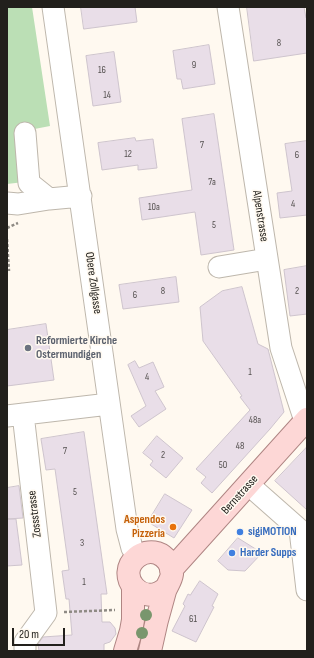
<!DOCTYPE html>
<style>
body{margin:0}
#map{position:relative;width:314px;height:658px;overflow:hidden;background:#fff9f0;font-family:"Sofia Sans Condensed",sans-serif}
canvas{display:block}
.frame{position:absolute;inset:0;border:8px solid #22201c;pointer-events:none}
.scale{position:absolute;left:12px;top:628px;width:53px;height:18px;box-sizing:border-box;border:2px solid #22201c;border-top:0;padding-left:5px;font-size:12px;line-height:14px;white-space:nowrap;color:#22201c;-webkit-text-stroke:3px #fff9f0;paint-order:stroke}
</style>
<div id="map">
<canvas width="314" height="658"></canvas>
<div class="frame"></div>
<div class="scale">20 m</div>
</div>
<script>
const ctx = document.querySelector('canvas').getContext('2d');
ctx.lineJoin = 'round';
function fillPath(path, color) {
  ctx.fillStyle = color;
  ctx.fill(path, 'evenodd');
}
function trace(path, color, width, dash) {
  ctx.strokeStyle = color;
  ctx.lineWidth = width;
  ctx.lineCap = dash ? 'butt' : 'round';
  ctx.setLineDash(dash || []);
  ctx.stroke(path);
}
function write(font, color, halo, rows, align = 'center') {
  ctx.font = font + ' "Sofia Sans Condensed",sans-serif';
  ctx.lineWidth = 3;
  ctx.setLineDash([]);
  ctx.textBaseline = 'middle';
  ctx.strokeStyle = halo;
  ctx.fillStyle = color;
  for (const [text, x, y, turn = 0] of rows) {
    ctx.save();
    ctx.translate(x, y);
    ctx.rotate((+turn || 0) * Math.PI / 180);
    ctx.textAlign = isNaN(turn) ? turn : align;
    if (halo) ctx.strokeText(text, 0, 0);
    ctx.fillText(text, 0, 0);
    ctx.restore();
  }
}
const green = new Path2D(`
 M 7,7 L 32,7 L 50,126 L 19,132 L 24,182 L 7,184 Z`);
const building = new Path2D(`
 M 81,7 L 135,7 L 137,22 L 84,29 Z
 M 247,7 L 304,7 L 306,18 L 307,18 L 307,53 L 254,61 Z
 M 209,45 L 215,84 L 183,89 L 181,79 L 177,79 L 173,51 Z
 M 114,52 L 121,102 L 93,106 L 86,56 Z
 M 214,114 L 234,250 L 201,255 L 195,212 L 142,220 L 139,198 L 192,190 L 182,119 Z
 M 135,138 L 136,141 L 153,139 L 157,168 L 138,170 L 138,165 L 102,170 L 98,143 Z
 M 307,141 L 307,215 L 280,218 L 277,193 L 292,191 L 285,144 Z
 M 307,266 L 307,314 L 290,316 L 284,270 Z
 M 176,277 L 179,302 L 123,309 L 119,285 Z
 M 242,287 L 258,344 L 268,349 L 284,412 L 270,429 L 212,493 L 201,483 L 206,477 L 196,469 L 250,410 L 240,397 L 242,396 L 203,341 L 200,307 L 222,291 Z
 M 46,324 L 54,380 L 7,386 L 7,330 Z
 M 135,361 L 139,368 L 153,362 L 164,387 L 155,391 L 166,409 L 139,427 L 131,416 L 146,406 L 128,365 Z
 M 84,432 L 107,594 L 101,594 L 102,622 L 110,622 L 115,628 L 116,634 L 110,642 L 104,644 L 104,651 L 39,651 L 38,644 L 43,637 L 72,635 L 69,599 L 66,599 L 62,571 L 69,570 L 55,469 L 46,470 L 41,439 Z
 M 157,436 L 183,458 L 166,478 L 150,465 L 153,461 L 143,453 Z
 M 307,447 L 307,510 L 275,481 Z
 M 19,486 L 23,518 L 7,519 L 7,488 Z
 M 165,494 L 192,510 L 174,538 L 148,522 Z
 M 7,519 L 16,519 L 22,565 L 7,566 Z
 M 238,538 L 262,553 L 245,571 L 228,570 L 218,561 Z
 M 200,581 L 218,594 L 212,606 L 214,607 L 196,642 L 172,631 L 185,606 L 183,604 L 188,594 L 190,595 Z`);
const path = new Path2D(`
 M 7,228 L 18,223
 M 7,239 L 9,271
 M 64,612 L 115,610`);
const minor = new Path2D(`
 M 53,7 L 127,529 L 132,548 L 137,557
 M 228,7 L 281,348 L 305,421
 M 25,133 L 29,183 L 49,199 L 81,196
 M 7,203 L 18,204 L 49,199
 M 219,267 L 267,259
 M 23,414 L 46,613 L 25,642 L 25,649
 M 7,416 L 109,404
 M 249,485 L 300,530 L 307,590`);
const major = new Path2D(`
 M 171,570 L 307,419
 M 125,651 L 131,631 L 133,620 L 133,586
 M 150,651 C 154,631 159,611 165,591 C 167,585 171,581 172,574 C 172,565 166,556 157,553 C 150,551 142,553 137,557 C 114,575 142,609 166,588`);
const trees = [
 [146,615],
 [142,633]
];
const markers = [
 [28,348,4,"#6b7280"],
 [173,527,4,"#e8710a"],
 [240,532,4,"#3f7fe0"],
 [232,553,4,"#3f7fe0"]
];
const numberNames = [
 ["8",279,43],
 ["9",194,65],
 ["16",102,70],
 ["14",107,95],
 ["7",202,145],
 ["12",128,154],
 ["6",297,155],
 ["7a",212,182],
 ["4",293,204],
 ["10a",154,207],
 ["5",214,225],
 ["8",163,291],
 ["2",297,291],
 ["6",135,295],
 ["1",250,372],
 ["4",147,377],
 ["48a",255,420],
 ["48",240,446],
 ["7",65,451],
 ["2",163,455],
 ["50",223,465],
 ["5",75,492],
 ["3",82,543],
 ["1",84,582],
 ["61",193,619]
];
const streetNames = [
 ["Alpenstrasse",260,216,81],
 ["Obere Zollgasse",93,283,82],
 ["Bernstrasse",240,495,-48],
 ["Zossstrasse",35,514,-97]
];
const worshipNames = [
 ["Reformierte Kirche",36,341],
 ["Ostermundigen",36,355]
];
const foodNames = [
 ["Aspendos",165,520],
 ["Pizzeria",165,534]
];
const shopNames = [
 ["sigiMOTION",248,532],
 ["Harder Supps",240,553]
];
fillPath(green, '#bbdfb5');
fillPath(building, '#e9dee8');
trace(building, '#cec4cd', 1);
trace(minor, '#beb7ac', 23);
trace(major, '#af8583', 24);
trace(path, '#8e8a84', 2.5, [3, 2]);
trace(minor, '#fff', 21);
trace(major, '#fdd7d6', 22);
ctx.fillStyle = '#79966d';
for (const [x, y] of trees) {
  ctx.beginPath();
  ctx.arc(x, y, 6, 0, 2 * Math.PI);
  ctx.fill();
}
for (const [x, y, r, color] of markers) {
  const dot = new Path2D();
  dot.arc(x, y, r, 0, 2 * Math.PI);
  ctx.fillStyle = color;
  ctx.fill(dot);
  trace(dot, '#fff9f0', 1.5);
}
write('10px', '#54504f', null, numberNames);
write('12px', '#22201c', '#fff9f0', streetNames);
write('bold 12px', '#5b616d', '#fff9f0', worshipNames, 'left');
write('bold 12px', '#c56008', '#fff9f0', foodNames, 'right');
write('bold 12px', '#366cbe', '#fff9f0', shopNames, 'left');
</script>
